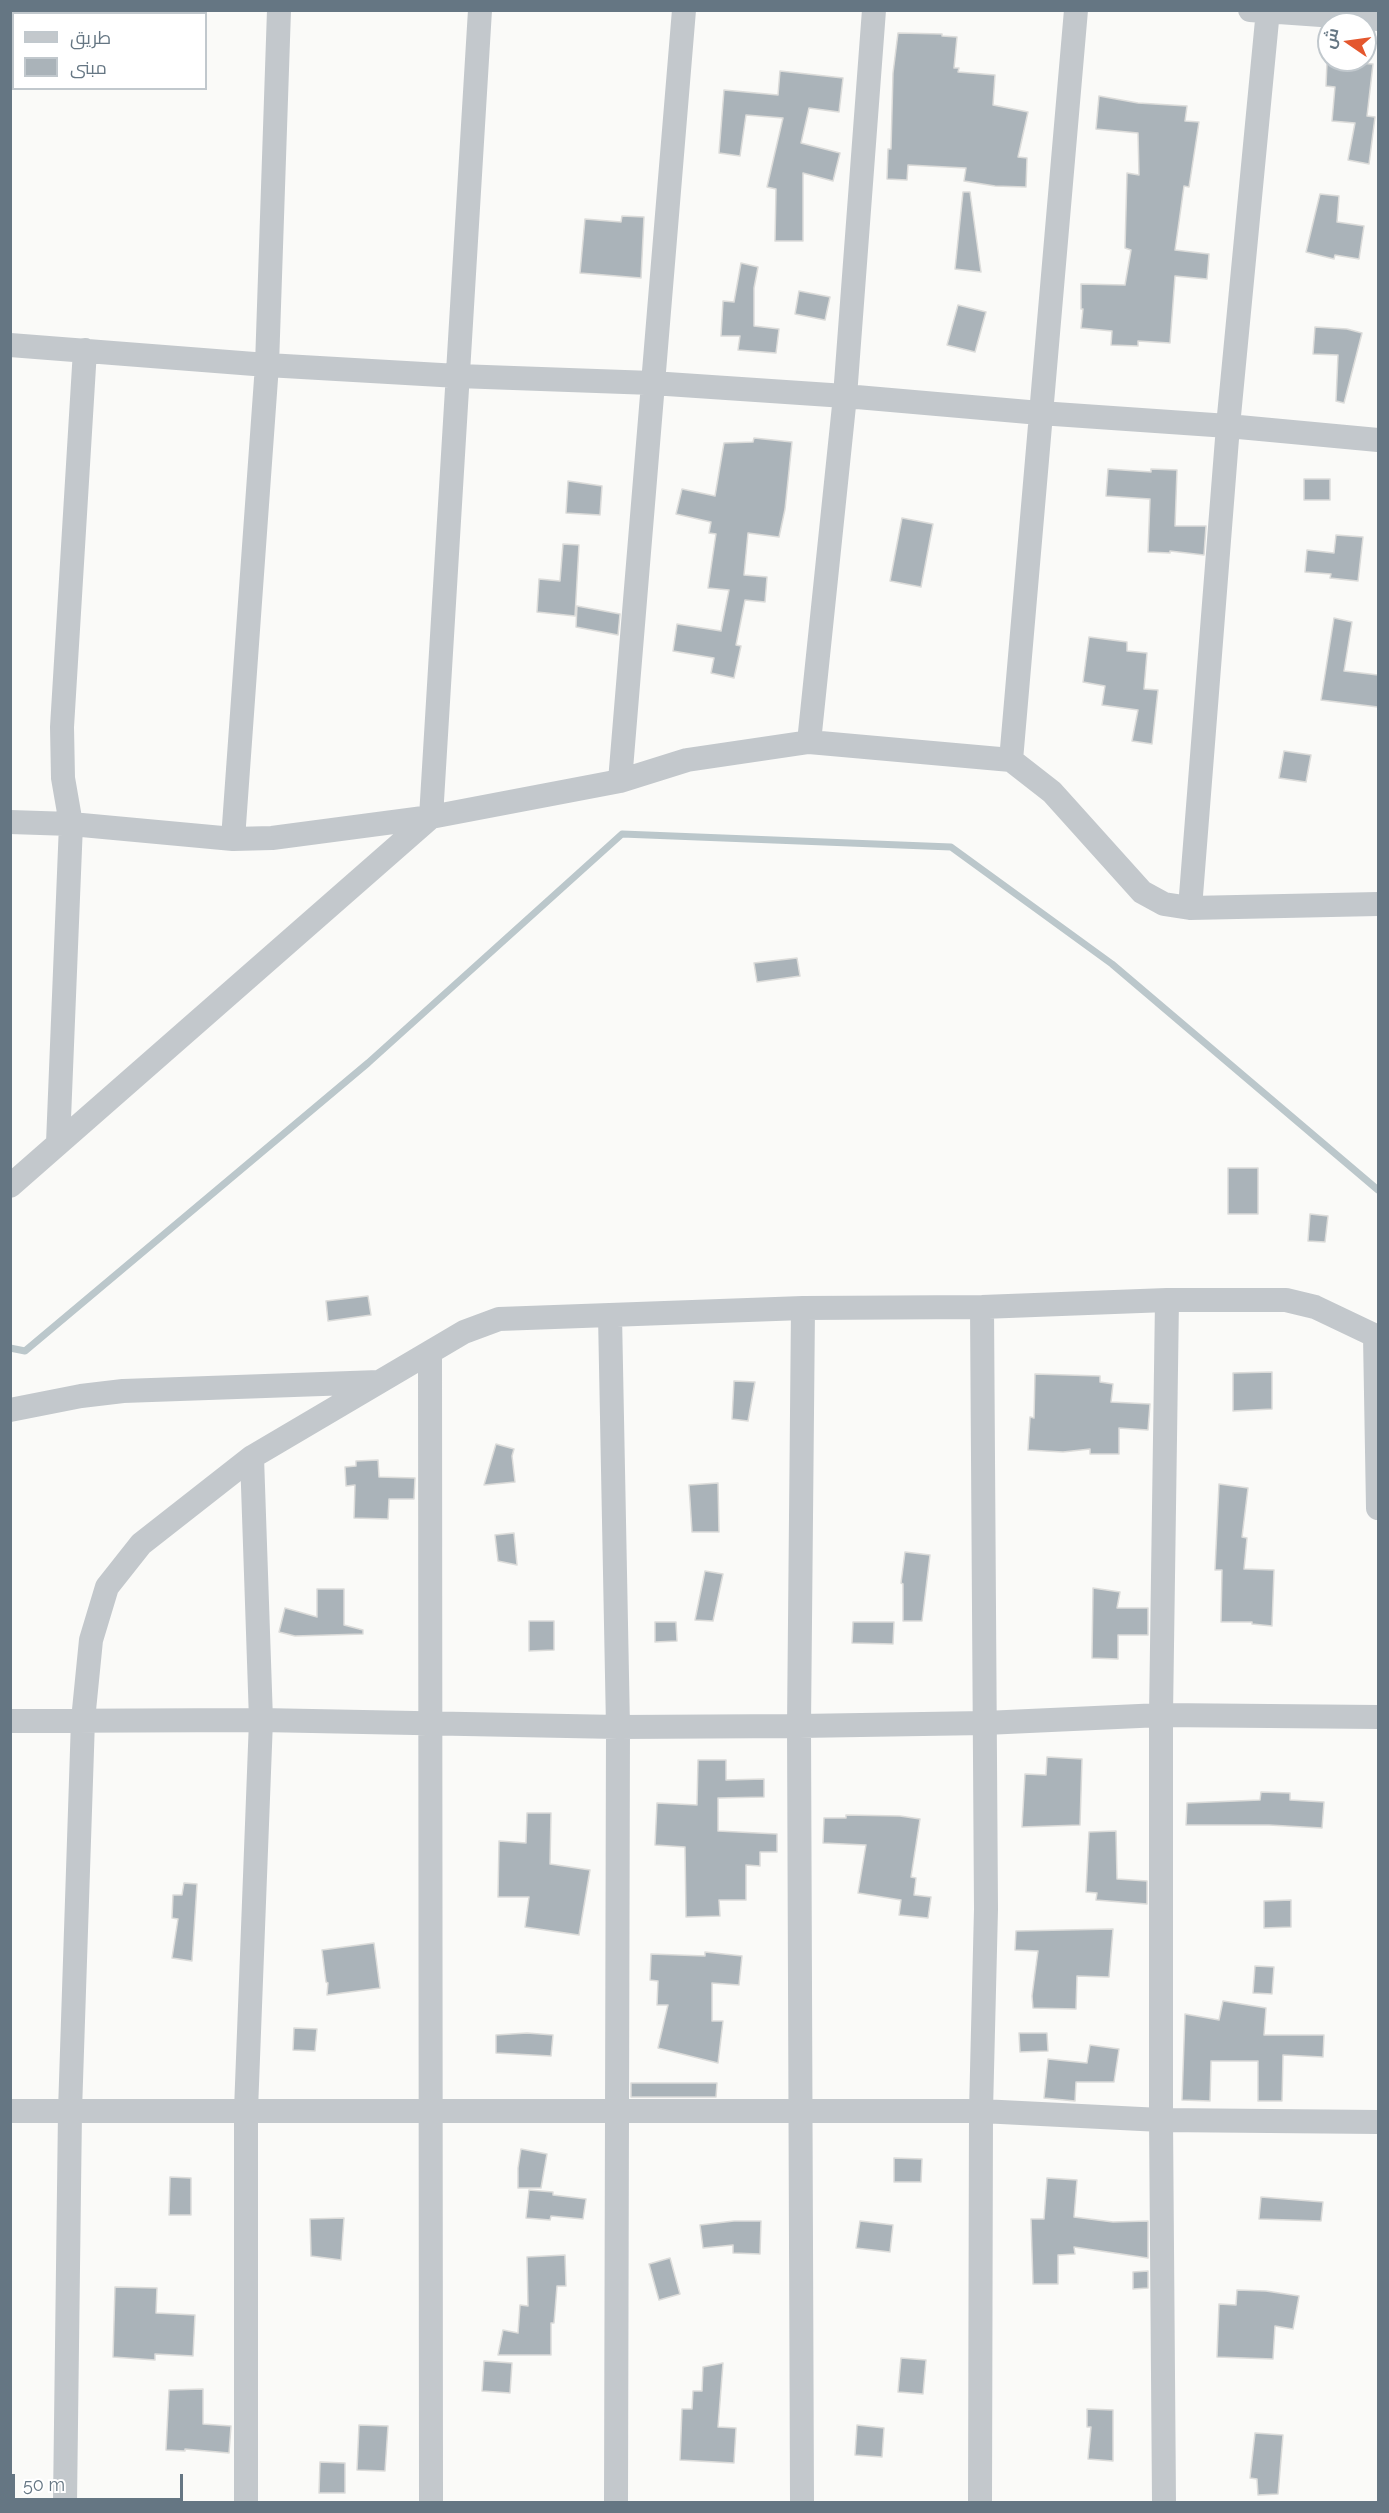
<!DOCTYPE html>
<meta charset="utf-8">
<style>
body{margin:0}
#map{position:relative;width:1389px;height:2513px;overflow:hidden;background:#fafaf8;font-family:Raleway,Cairo,sans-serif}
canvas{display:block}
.frame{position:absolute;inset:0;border:12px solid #657683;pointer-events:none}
.legend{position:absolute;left:12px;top:12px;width:195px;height:78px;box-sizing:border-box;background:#fff;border:2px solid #c1c8cd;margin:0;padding:8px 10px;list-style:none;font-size:18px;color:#657683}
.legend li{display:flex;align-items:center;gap:12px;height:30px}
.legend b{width:30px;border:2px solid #c1c8cd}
.north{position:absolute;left:1317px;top:12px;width:60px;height:60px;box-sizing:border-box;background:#fff;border:2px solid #c1c8cd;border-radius:50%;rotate:283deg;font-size:16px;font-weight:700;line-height:24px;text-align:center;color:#657683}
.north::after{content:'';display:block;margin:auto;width:21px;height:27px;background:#e4572e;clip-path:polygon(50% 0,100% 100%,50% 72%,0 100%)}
.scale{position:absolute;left:12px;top:2474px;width:171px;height:27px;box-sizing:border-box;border:3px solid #657683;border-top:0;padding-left:8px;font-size:18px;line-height:21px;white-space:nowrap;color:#657683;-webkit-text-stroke:4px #fff;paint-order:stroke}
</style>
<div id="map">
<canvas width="1389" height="2513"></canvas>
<div class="frame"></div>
<ul class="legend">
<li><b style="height:8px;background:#c3c8cc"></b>طريق</li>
<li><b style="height:16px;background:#aab3b9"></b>مبنى</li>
</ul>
<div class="north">ش</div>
<div class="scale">50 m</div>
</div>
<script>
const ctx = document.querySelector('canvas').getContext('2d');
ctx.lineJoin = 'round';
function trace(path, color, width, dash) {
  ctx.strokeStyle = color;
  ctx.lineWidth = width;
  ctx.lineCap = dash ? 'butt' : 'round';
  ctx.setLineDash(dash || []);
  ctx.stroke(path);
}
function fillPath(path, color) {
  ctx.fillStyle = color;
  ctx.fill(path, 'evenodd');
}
const stream = new Path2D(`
 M 10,1348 L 25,1351 L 368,1063 L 622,834 L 951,847 L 1112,964 L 1378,1190`);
const building = new Path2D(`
 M 898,33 L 942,34 L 942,36 L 957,37 L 954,68 L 959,68 L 958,72 L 995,75 L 993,105 L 1028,112 L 1018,157 L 1027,158 L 1026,187 L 995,186 L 964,181 L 966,168 L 908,165 L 907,180 L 887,179 L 888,149 L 891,149 L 893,73 Z
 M 1327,61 L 1373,64 L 1367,116 L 1375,117 L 1369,164 L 1348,160 L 1355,123 L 1332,121 L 1335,87 L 1326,86 Z
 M 780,71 L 843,78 L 839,112 L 809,108 L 801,143 L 840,153 L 833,181 L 803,173 L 803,241 L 775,241 L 776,189 L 767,187 L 783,118 L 746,115 L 740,156 L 719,153 L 724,90 L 778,95 Z
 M 1099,96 L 1138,103 L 1187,106 L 1185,121 L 1199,122 L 1189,187 L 1184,186 L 1175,250 L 1209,254 L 1207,279 L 1175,276 L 1170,343 L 1138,341 L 1138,346 L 1111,345 L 1112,331 L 1081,328 L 1083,309 L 1081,309 L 1081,284 L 1125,285 L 1131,250 L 1125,248 L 1127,173 L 1139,175 L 1138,133 L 1096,129 Z
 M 963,192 L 970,192 L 981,272 L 955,269 Z
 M 1320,194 L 1339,196 L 1337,222 L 1364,226 L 1359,259 L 1335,255 L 1334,259 L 1306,252 Z
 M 622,216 L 644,217 L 641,278 L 580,273 L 585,219 L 621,222 Z
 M 741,263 L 758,267 L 754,288 L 754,326 L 779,329 L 776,353 L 738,350 L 740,336 L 721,336 L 723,301 L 734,302 Z
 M 799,291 L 830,297 L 825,320 L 795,314 Z
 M 958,305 L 986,312 L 975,352 L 947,345 Z
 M 1315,327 L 1347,329 L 1362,333 L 1344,403 L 1336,401 L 1338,355 L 1313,354 Z
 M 754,438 L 792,442 L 785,509 L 779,537 L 748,533 L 744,575 L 767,577 L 765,602 L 745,600 L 736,645 L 741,646 L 734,678 L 711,673 L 714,658 L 673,651 L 677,624 L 721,631 L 729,590 L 708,588 L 716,534 L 709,533 L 711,522 L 676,514 L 682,489 L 715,496 L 724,443 L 753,442 Z
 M 1108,469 L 1151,472 L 1151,469 L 1177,470 L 1175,526 L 1206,526 L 1204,555 L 1170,551 L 1170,553 L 1148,552 L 1150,499 L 1106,496 Z
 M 1304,479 L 1330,479 L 1330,500 L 1304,500 Z
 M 568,481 L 602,486 L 600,515 L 566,513 Z
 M 902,518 L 933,524 L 921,587 L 890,581 Z
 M 1336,535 L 1363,537 L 1358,581 L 1330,578 L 1331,574 L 1305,572 L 1307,550 L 1334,553 Z
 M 563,544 L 579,545 L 575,616 L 537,612 L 539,579 L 560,581 Z
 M 577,606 L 620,614 L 618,635 L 576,627 Z
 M 1334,618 L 1352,622 L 1344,671 L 1378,675 L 1378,707 L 1321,700 Z
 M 1089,637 L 1127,642 L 1127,651 L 1147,653 L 1144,689 L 1158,690 L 1152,744 L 1132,741 L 1138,710 L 1102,705 L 1105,686 L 1083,682 Z
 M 1284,751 L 1311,755 L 1306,782 L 1279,778 Z
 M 797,958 L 800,976 L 757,982 L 754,963 Z
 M 1228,1168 L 1258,1168 L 1258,1214 L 1228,1214 Z
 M 1310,1214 L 1328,1216 L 1325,1242 L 1308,1241 Z
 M 368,1296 L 371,1315 L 328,1321 L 326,1301 Z
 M 1272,1372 L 1272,1409 L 1233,1411 L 1233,1373 Z
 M 1035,1374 L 1100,1376 L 1100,1382 L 1113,1384 L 1111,1402 L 1150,1404 L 1148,1430 L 1119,1428 L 1119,1454 L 1090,1454 L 1090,1449 L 1063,1452 L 1028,1450 L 1030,1417 L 1034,1418 Z
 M 734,1381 L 755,1382 L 748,1421 L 732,1419 Z
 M 496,1444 L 514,1449 L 512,1456 L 515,1482 L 484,1485 Z
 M 378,1460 L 379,1477 L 415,1478 L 414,1499 L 389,1499 L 388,1519 L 354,1518 L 355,1485 L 346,1486 L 345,1467 L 356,1466 L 356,1461 Z
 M 718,1483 L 719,1532 L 692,1532 L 689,1485 Z
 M 1219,1484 L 1248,1488 L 1242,1537 L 1247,1538 L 1244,1569 L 1274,1570 L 1272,1626 L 1252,1624 L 1252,1622 L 1221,1622 L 1222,1570 L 1215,1570 Z
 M 514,1533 L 517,1565 L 498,1561 L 495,1535 Z
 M 905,1552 L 930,1555 L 922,1621 L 903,1621 L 903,1584 L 901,1583 Z
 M 705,1571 L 723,1574 L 713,1621 L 695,1620 Z
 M 1093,1588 L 1120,1592 L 1117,1608 L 1148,1608 L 1148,1635 L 1118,1635 L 1118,1659 L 1092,1658 Z
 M 317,1589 L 344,1589 L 344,1625 L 363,1630 L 363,1634 L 295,1636 L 279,1632 L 285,1608 L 317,1617 Z
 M 529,1621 L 554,1621 L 554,1650 L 529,1651 Z
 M 655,1622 L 676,1622 L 677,1641 L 655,1642 Z
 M 853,1622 L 894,1622 L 893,1644 L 852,1643 Z
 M 1047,1757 L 1082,1759 L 1080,1825 L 1022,1827 L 1025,1774 L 1046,1775 Z
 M 698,1760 L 726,1760 L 726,1780 L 764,1779 L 764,1797 L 718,1798 L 718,1831 L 777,1834 L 777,1852 L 760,1852 L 760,1866 L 746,1865 L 746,1900 L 719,1900 L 720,1916 L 686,1917 L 685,1847 L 655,1845 L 657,1803 L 697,1805 Z
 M 1261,1792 L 1290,1793 L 1290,1800 L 1324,1802 L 1322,1828 L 1269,1825 L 1186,1825 L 1187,1803 L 1260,1800 Z
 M 527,1813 L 551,1813 L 550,1864 L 590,1870 L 579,1935 L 525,1927 L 529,1897 L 498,1897 L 499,1841 L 526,1843 Z
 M 846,1815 L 900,1816 L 920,1819 L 911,1877 L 916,1878 L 914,1895 L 931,1897 L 928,1918 L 899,1915 L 901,1900 L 858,1893 L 866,1845 L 823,1843 L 824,1818 L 846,1818 Z
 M 1116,1831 L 1117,1879 L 1147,1881 L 1147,1904 L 1096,1900 L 1097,1893 L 1086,1892 L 1089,1832 Z
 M 184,1883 L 197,1884 L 192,1961 L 172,1958 L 178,1919 L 172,1918 L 173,1895 L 182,1895 Z
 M 1291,1900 L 1291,1927 L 1264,1928 L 1264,1901 Z
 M 1113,1929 L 1109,1977 L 1077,1976 L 1076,2009 L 1033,2008 L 1032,1996 L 1038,1951 L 1015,1950 L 1016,1931 Z
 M 374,1943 L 380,1988 L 327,1995 L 328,1983 L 326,1982 L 322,1950 Z
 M 705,1952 L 742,1956 L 739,1985 L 712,1983 L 712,2021 L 723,2021 L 718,2063 L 658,2048 L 668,2005 L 657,2005 L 658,1981 L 650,1980 L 651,1954 L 705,1956 Z
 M 1255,1966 L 1274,1967 L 1272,1994 L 1253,1993 Z
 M 1223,2001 L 1266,2008 L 1264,2035 L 1324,2035 L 1323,2057 L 1283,2055 L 1282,2101 L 1258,2101 L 1258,2061 L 1211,2061 L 1210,2101 L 1182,2100 L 1185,2014 L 1219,2020 Z
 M 294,2028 L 317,2029 L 315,2051 L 293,2050 Z
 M 527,2033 L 553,2035 L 551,2056 L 496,2053 L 496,2035 Z
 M 1019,2033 L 1047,2033 L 1048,2051 L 1020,2052 Z
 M 1090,2045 L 1119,2049 L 1114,2082 L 1076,2082 L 1075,2101 L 1044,2098 L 1048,2059 L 1087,2063 Z
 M 631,2083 L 717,2083 L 716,2097 L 631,2097 Z
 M 521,2149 L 547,2154 L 541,2188 L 518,2188 L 518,2168 Z
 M 894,2158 L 922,2159 L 921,2182 L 894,2182 Z
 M 170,2177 L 191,2178 L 191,2215 L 169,2215 Z
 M 1047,2178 L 1077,2180 L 1074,2217 L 1113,2222 L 1148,2221 L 1148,2258 L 1074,2247 L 1075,2254 L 1058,2255 L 1058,2284 L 1033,2284 L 1031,2219 L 1044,2219 Z
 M 529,2190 L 553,2192 L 553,2195 L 586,2199 L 583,2219 L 551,2216 L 550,2220 L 526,2218 Z
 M 1261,2197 L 1323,2202 L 1321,2221 L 1259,2219 Z
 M 344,2218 L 341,2260 L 311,2256 L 310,2219 Z
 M 734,2221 L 761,2221 L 760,2254 L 733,2253 L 733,2245 L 703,2248 L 700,2225 Z
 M 860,2221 L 893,2225 L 890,2252 L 856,2248 Z
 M 565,2255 L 566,2286 L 557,2286 L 554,2323 L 551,2323 L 551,2355 L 498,2355 L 503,2330 L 518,2333 L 520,2305 L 528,2306 L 527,2257 Z
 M 670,2258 L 680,2294 L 659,2300 L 649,2264 Z
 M 1148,2271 L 1148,2288 L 1133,2289 L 1133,2272 Z
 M 115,2287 L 157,2288 L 156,2313 L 195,2315 L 193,2356 L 155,2354 L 155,2360 L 113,2357 Z
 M 1237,2290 L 1266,2291 L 1299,2296 L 1293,2329 L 1275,2326 L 1273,2359 L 1217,2357 L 1219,2304 L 1236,2305 Z
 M 901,2358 L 926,2360 L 923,2394 L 898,2392 Z
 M 484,2361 L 512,2363 L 510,2393 L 482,2391 Z
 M 723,2363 L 718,2427 L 736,2428 L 734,2463 L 680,2460 L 682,2409 L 692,2409 L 693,2391 L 702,2391 L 703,2367 Z
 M 203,2389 L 203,2424 L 231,2426 L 229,2453 L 185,2449 L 185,2451 L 166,2450 L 169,2390 Z
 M 1087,2409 L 1113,2410 L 1113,2461 L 1088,2459 L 1091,2427 L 1087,2427 Z
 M 359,2425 L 388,2426 L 385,2471 L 357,2470 Z
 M 857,2425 L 884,2428 L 882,2457 L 855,2455 Z
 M 1255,2433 L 1283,2435 L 1278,2494 L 1258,2495 L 1257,2479 L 1250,2478 Z
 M 320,2462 L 345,2463 L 345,2493 L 319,2493 Z`);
const minor = new Path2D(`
 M 1250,10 L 1378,19
 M 10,345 L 267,365 L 458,376 L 652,383 L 845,396 L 1040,413 L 1228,426 L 1378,440
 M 809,742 L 845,396 L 874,10
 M 1011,760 L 1076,10
 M 620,781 L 684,10
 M 10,822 L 71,824 L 233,839 L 272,838 L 431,817 L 620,781 L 687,760 L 809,742 L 1011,760 L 1052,792 L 1142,892 L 1164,904 L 1190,908 L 1378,904
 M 233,839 L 267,365 L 279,10
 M 1190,908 L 1228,426 L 1268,10
 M 58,1143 L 71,824 L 63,778 L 62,727 L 85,350
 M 10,1186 L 431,817 L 480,10
 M 610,1315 L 618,1727 L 616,2502
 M 1375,1336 L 1378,1508
 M 430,1353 L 431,2502
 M 10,1410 L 81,1396 L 123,1391 L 379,1382
 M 10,1721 L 261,1720 L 618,1727 L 799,1726 L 985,1723 L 1161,1715 L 1378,1717
 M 10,2111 L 981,2111 L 1161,2120 L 1378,2122
 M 65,2502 L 70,2111 L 83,1720 L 91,1640 L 107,1587 L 141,1544 L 252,1457 L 464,1332 L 499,1319 L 803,1308 L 982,1307 L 1167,1300 L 1286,1300 L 1315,1307 L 1378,1337
 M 246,2502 L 246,2110 L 261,1720 L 252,1457
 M 802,2502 L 799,1726 L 803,1308
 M 980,2502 L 981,2111 L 986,1909 L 982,1307
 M 1164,2502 L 1161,2120 L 1161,1715 L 1167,1300`);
trace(stream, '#bbc7cb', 7);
fillPath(building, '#aab3b9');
trace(building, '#dcdcda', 1.5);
trace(minor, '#c3c8cc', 24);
</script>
